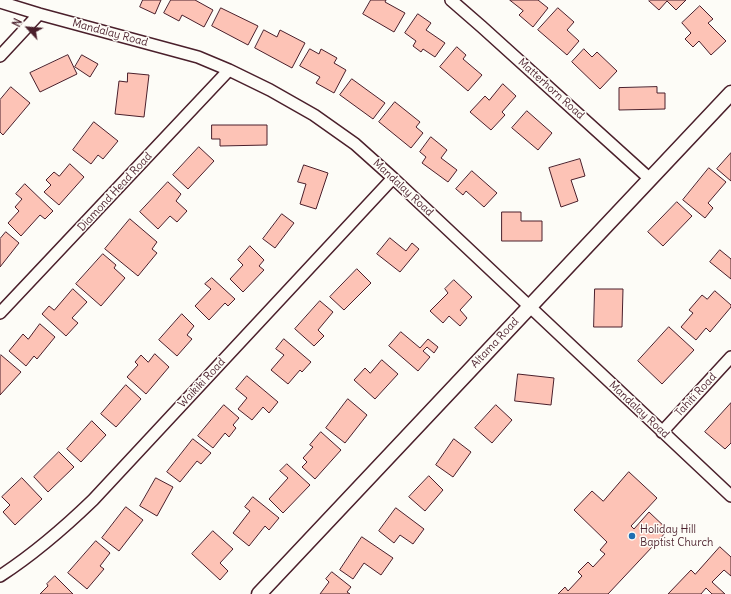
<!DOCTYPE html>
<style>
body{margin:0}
#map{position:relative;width:731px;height:594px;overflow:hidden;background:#fdfcf7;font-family:Delius,sans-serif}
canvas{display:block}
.north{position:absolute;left:8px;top:8px;width:40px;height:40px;-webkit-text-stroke:3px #fdfcf7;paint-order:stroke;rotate:296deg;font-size:11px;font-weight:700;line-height:16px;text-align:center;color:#4a1f2b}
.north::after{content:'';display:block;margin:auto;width:14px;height:18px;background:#4a1f2b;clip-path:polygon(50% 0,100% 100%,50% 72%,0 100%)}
</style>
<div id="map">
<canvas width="731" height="594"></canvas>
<div class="north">N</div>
</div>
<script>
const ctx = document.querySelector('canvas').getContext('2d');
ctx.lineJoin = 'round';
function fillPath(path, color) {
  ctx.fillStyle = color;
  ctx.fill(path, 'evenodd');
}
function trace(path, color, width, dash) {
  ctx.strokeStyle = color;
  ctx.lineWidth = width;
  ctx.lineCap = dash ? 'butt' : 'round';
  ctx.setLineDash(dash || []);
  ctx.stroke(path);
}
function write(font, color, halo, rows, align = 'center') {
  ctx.font = font + ' Delius,sans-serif';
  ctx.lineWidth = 3;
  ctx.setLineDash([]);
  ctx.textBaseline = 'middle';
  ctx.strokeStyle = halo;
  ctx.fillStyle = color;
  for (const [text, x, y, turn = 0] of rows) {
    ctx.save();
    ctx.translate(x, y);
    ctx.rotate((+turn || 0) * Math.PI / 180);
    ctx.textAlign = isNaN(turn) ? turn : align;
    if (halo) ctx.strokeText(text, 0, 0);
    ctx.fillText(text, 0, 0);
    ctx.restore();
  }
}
const building = new Path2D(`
 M 143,0 L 161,0 L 155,14 L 140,7 Z
 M 171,0 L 195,0 L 213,10 L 204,27 L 182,15 L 179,21 L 164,13 Z
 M 371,0 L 386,0 L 385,2 L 405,13 L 394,32 L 363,14 Z
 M 510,0 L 538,0 L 548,8 L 533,27 L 519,15 L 523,11 Z
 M 650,0 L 686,0 L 676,10 L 667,1 L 659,10 L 649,1 Z
 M 700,6 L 713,19 L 708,23 L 726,41 L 711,55 L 699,41 L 693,47 L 685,39 L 691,33 L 682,23 Z
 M 221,8 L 258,26 L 248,45 L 212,26 Z
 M 558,8 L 574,22 L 567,30 L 579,41 L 567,55 L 538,30 Z
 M 418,14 L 431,23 L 426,30 L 445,43 L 435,57 L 423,49 L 421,52 L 413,46 L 416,41 L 405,33 Z
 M 264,30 L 277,37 L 280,30 L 305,43 L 292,68 L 255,48 Z
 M 457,47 L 466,55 L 463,59 L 482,75 L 468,91 L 440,67 Z
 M 310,49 L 319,54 L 321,49 L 337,58 L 334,63 L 346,70 L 334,93 L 316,83 L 320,77 L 300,66 Z
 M 584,49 L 592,57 L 597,52 L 617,71 L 600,89 L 572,62 Z
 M 68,55 L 77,74 L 40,92 L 30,73 Z
 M 82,55 L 98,64 L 90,77 L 75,67 Z
 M 128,73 L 149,75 L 144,117 L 115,114 L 119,81 L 127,82 Z
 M 352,79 L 385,103 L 373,119 L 340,95 Z
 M 503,84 L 516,96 L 502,112 L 505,115 L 491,130 L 470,112 L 485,96 L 489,100 Z
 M 11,87 L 30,103 L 3,135 L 0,132 L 0,100 Z
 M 657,87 L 657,93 L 665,93 L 665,109 L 619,110 L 619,88 Z
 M 395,102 L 420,122 L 416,127 L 423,133 L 411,148 L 379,122 Z
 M 527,111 L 552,133 L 538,150 L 512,128 Z
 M 94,122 L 118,141 L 103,159 L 98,155 L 91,164 L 73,150 Z
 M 212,125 L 267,125 L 267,145 L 220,146 L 220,139 L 212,139 Z
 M 431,137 L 447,150 L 441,158 L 457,170 L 448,182 L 422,163 L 426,157 L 420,152 Z
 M 199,147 L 214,161 L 188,189 L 173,175 Z
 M 731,153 L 731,181 L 717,169 Z
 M 580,159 L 585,176 L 571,180 L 578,201 L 561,207 L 549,168 Z
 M 70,164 L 84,177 L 59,205 L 44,192 L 51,185 L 46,180 L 54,172 L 59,176 Z
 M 304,165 L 328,173 L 316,209 L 300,204 L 306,184 L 298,182 Z
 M 709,168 L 726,182 L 708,203 L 713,208 L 705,218 L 683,200 Z
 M 472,171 L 497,193 L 484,207 L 466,191 L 463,195 L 456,189 Z
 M 168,182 L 181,194 L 176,201 L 187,211 L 177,222 L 170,216 L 158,229 L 140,212 Z
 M 25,184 L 53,211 L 45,219 L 40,215 L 21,236 L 8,223 L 19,211 L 15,207 L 22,199 L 16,194 Z
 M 677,202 L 692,216 L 663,246 L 648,232 Z
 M 502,212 L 521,212 L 521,221 L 542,221 L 542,241 L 502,241 Z
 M 282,214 L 294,223 L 275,248 L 263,239 Z
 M 130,219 L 157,242 L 152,249 L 157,253 L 138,276 L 105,249 Z
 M 6,232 L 19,243 L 0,267 L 0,239 Z
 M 390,238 L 406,251 L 412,243 L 419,249 L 400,272 L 377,254 Z
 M 250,246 L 264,260 L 259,266 L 264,270 L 243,292 L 230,279 L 243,265 L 238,260 Z
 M 720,250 L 731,259 L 731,279 L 710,262 Z
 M 103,254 L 116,265 L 114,268 L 125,278 L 101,306 L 76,284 Z
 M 357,269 L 371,283 L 344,310 L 330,297 Z
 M 212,278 L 235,299 L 228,306 L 225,303 L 209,320 L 195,306 L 211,289 L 205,284 Z
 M 454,280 L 472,297 L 460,310 L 467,318 L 460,326 L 449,316 L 443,323 L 430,311 L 448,293 L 445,289 Z
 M 73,289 L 87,302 L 72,318 L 78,323 L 66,336 L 42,314 L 49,306 L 54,310 Z
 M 595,289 L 623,289 L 622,327 L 594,327 Z
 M 715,291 L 731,305 L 731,307 L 710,332 L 706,328 L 696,340 L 681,327 L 693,313 L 689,310 L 702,295 L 707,299 Z
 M 320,301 L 333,312 L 318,330 L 324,336 L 314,346 L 295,329 Z
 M 182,314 L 194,326 L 187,335 L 192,339 L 177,356 L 159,340 Z
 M 40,324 L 55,337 L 37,359 L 34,356 L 26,366 L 9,351 L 23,334 L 28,339 Z
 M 669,327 L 694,350 L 662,384 L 638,361 Z
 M 401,332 L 420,348 L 428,339 L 438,347 L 434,353 L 427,347 L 423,351 L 430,357 L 418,371 L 389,346 Z
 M 284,339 L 311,362 L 302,372 L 300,370 L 288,384 L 271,370 L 284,355 L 276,349 Z
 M 155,354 L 169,367 L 146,394 L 127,377 L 138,365 L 135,362 L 141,355 L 148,362 Z
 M 1,355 L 21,372 L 0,395 L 0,356 Z
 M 382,360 L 398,374 L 375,399 L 354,380 L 365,368 L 370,373 Z
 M 518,374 L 554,378 L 551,405 L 515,401 Z
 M 247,376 L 278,402 L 269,413 L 263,407 L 252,420 L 238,409 L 247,398 L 236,389 Z
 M 126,385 L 141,399 L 116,427 L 101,414 Z
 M 348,399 L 367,415 L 345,443 L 326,428 Z
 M 731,403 L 731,443 L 725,449 L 705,432 Z
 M 224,405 L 239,418 L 233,425 L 236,428 L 229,437 L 225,433 L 213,448 L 198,436 Z
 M 496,405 L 512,420 L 492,443 L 475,428 Z
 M 92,421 L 106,435 L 81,462 L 67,449 Z
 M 321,432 L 341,450 L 315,479 L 302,467 L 307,462 L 303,458 L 313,447 L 310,445 Z
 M 193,439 L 211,453 L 201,464 L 197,461 L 180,482 L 167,472 Z
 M 454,439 L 471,452 L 453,477 L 436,465 Z
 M 59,452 L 74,467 L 48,492 L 34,477 Z
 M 287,464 L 310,485 L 283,513 L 269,499 L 288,478 L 280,471 Z
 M 629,472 L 657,498 L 631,526 L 634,529 L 649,512 L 668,530 L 608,594 L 558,594 L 565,587 L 568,591 L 582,576 L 578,572 L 588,562 L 593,567 L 605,554 L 600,550 L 607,542 L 574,510 L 592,491 L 603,501 Z
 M 429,476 L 443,490 L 425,511 L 409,497 Z
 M 22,478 L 42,499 L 15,525 L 3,512 L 10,505 L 2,497 Z
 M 156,478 L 173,487 L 157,516 L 140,506 Z
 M 253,497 L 279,518 L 269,530 L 265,526 L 249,546 L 233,533 L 250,511 L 245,507 Z
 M 126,507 L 143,520 L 119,551 L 102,538 Z
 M 396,508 L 424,529 L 413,544 L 400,535 L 394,543 L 379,531 Z
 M 213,531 L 233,549 L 220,563 L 228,571 L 220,580 L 192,554 Z
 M 362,537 L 393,558 L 381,575 L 364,563 L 353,579 L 340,570 Z
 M 96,541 L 110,553 L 100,566 L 104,569 L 87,589 L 68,573 Z
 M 720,547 L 731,557 L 731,576 L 724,570 L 712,582 L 725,594 L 712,594 L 706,588 L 701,594 L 668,594 L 691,570 L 695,574 Z
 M 332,572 L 351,587 L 347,592 L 350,594 L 320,594 L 329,582 L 326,579 Z
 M 55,576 L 73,594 L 40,594 L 48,586 L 47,584 Z`);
const minor = new Path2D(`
 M 451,0 L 482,27 L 650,179
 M 0,2 L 39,14 L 198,57 L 229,70 L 270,90 L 314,115 L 355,144 L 393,178 L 731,496
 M 0,56 L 39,14
 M 0,313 L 229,70
 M 662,432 L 731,357
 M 0,576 C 34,554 64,528 93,500 L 393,178`);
const tertiary = new Path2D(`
 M 259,594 L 731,93`);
const markers = [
 [632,536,4,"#1f6fb2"]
];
const streetNames = [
 ["Mandalay Road",110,33,15],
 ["Matterhorn Road",551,89,42],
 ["Mandalay Road",403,188,43],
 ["Diamond Head Road",115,192,-47],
 ["Altama Road",495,343,-47],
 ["Waikiki Road",202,383,-47],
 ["Tahiti Road",696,395,-47],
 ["Mandalay Road",639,410,43]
];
const poiNames = [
 ["Holiday Hill",640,530],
 ["Baptist Church",640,543]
];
fillPath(building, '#fdc3b6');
trace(building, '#4a1f2b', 1);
trace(minor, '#4a1f2b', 14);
trace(tertiary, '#4a1f2b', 17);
trace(minor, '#fdfcf7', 11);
trace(tertiary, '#fdfcf7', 14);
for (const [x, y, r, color] of markers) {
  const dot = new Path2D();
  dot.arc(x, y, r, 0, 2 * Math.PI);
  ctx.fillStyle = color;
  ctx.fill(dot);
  trace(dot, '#fdfcf7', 1.5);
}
write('11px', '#4a1f2b', '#fdfcf7', streetNames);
write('11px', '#4a1f2b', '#fdfcf7', poiNames, 'left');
</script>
